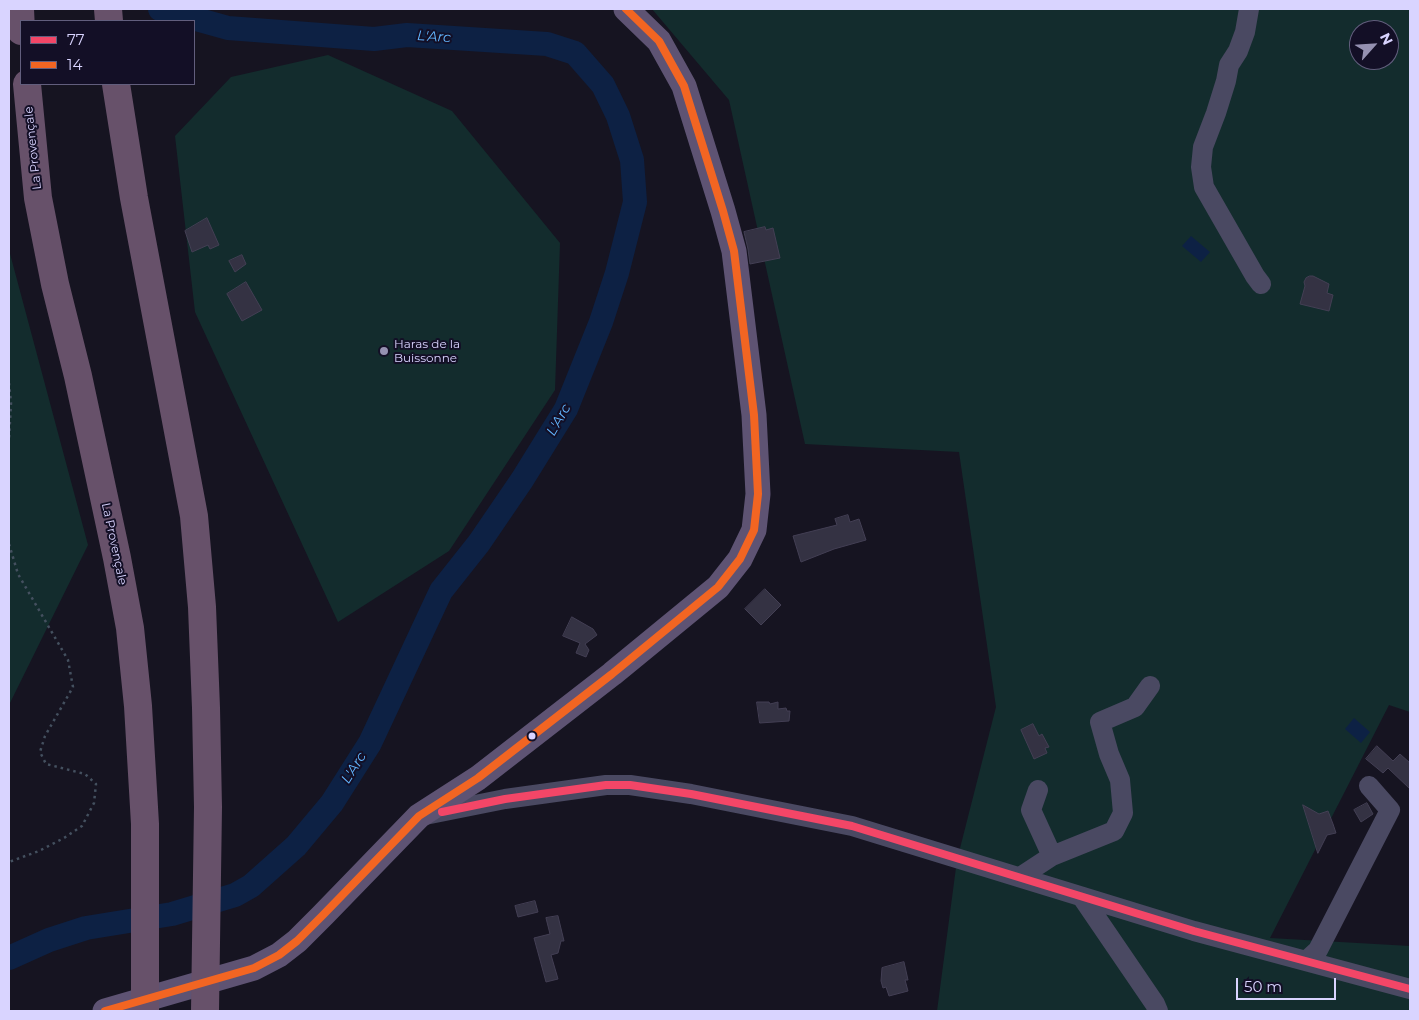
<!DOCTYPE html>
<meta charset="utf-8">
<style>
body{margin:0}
#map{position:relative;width:1419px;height:1020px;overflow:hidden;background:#161421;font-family:Montserrat,sans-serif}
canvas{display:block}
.frame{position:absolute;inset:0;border:10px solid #d9d4ff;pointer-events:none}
.legend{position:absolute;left:20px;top:20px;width:175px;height:65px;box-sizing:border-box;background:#130f26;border:1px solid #625e7d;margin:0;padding:6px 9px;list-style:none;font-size:15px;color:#d9d4ff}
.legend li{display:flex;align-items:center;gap:10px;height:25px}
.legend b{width:25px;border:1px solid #625e7d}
.north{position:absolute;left:1349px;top:20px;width:50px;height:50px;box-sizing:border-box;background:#130f26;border:1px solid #625e7d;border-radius:50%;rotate:64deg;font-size:14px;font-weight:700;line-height:20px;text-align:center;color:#d9d4ff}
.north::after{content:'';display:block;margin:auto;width:18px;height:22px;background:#9591b1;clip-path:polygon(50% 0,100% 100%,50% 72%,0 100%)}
.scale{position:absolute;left:1236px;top:978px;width:100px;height:22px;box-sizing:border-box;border:2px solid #d9d4ff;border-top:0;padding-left:6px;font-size:15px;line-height:18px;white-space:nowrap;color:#d9d4ff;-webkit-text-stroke:4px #130f26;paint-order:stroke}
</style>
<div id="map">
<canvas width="1419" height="1020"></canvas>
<div class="frame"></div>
<ul class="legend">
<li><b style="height:6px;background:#f34667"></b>77</li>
<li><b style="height:6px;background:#f26522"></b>14</li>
</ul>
<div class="north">N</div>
<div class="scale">50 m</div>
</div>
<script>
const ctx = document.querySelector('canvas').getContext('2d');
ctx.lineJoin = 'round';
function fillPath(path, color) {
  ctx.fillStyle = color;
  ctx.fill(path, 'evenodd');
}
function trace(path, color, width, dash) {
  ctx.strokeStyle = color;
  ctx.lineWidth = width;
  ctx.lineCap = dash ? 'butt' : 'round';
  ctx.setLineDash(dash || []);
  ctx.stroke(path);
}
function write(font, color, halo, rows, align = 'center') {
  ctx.font = font + ' Montserrat,sans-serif';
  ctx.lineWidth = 4;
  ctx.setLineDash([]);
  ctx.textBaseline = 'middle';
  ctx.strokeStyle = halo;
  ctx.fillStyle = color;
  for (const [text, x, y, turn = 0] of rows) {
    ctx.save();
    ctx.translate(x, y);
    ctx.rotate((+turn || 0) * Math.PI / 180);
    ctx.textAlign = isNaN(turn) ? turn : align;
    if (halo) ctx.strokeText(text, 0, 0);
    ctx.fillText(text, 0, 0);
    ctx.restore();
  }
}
const green = new Path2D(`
 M 652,9 L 1410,9 L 1410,712 L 1389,705 L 1270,938 L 1410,946 L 1410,1011 L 937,1011 L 957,860 L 996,707 L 959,452 L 805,444 L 729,100 ZM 1359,30 L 1389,30 L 1389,60 L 1359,60 Z
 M 328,55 L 452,111 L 560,243 L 555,390 L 449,551 L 338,622 L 195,312 L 175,136 L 231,77 Z
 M 9,250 L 88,545 L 9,705 Z`);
const water = new Path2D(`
 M 1191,236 L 1210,252 L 1201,262 L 1182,246 Z
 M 1354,718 L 1370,732 L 1361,743 L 1345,729 Z`);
const river = new Path2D(`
 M 9,958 L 49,940 L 86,928 L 172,914 L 235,895 L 251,886 L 296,846 L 332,803 L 370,743 L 441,591 L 479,543 L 522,480 L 566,409 L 601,322 L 617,273 L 635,202 L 632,160 L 618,116 L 603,85 L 575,53 L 547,44 L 407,35 L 374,39 L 228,28 L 160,9`);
const building = new Path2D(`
 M 207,218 L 219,245 L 210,249 L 208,245 L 192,252 L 185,231 Z
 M 765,227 L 766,230 L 773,228 L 780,258 L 750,264 L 748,249 L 744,232 Z
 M 242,255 L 246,264 L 235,272 L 229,261 Z
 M 1310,276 L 1313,276 L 1329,284 L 1327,293 L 1333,295 L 1329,311 L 1300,304 L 1305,286 L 1304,282 L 1306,278 Z
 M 246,282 L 262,310 L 242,321 L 227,294 Z
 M 848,515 L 850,522 L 859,519 L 866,540 L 834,549 L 801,562 L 793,536 L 837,525 L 835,519 Z
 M 765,589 L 781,605 L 761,625 L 745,609 Z
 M 572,617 L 593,629 L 597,635 L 585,644 L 589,650 L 586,657 L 576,653 L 580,643 L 563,636 Z
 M 757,702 L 769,702 L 770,704 L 778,702 L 778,709 L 786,708 L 787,711 L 790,711 L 789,721 L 760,723 Z
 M 1033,724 L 1039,736 L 1042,734 L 1049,747 L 1045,748 L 1047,753 L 1034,759 L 1021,730 Z
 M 1377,746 L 1393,761 L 1400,754 L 1410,763 L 1410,789 L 1388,768 L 1383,773 L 1366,759 Z
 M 1367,803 L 1373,814 L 1361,822 L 1354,810 Z
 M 1303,805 L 1319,814 L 1328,811 L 1333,824 L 1336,833 L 1327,835 L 1318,853 Z
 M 535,901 L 538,912 L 518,917 L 515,906 Z
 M 558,916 L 564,941 L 561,941 L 558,953 L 551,955 L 558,979 L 546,982 L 534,938 L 550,934 L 546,918 Z
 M 904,962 L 908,980 L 905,980 L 908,991 L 889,996 L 886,987 L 883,988 L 881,981 L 882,968 Z`);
const path = new Path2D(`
 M 9,383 L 11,403 L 9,440
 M 9,544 L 18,574 L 68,660 L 73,687 L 45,736 L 40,752 L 46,764 L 85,774 L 96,784 L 94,803 L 82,826 L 64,838 L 39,851 L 9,862`);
const minor = new Path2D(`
 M 1249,9 L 1245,32 L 1238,51 L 1229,65 L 1226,81 L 1216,113 L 1203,147 L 1201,167 L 1204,187 L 1255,276 L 1261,284
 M 425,815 L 505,799 L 606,785 L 630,785 L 691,794 L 852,826 L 1194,931 L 1410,989
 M 1052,856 L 1114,831 L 1123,813 L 1120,780 L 1109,754 L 1100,722 L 1135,707 L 1150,686
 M 1020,877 L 1052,856 L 1031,810 L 1038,790
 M 1082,897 L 1155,1004 L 1158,1011
 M 1306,961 L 1318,950 L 1390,810 L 1369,786`);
const major = new Path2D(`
 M 105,1011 L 254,968 L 279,955 L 297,941 L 323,915 L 419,816 L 478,778 L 612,674 L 718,587 L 740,559 L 754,530 L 758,494 L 754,415 L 734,251 L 723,211 L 684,86 L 659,41 L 626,9`);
const highway = new Path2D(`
 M 20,9 L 21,31
 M 108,9 L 109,21
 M 27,84 L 38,198 L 55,284 L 78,376 L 117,558 L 130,628 L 138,706 L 145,824 L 145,1011
 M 116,84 L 134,198 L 194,516 L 202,607 L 206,708 L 208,807 L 205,1011`);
const bus1 = new Path2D(`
 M 442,812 L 505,799 L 606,785 L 630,785 L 691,794 L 852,826 L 1194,931 L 1410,989`);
const bus2 = new Path2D(`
 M 105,1011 L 254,968 L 279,955 L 297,941 L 323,915 L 419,816 L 478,778 L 612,674 L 718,587 L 740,559 L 754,530 L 758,494 L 754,415 L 734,251 L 723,211 L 684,86 L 659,41 L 626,9`);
const markers = [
 [384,351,5,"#9591b1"],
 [532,736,4.5,"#d9d4ff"]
];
const streetNames = [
 ["La Provençale",33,148,-96],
 ["La Provençale",114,544,78]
];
const poiNames = [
 ["Haras de la",394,344],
 ["Buissonne",394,358]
];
const waterNames = [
 ["L'Arc",434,37,4],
 ["L'Arc",559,420,-60],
 ["L'Arc",354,768,-58]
];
fillPath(green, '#132c2d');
fillPath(water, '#0d2144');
trace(river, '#0d2144', 24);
fillPath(building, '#343243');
trace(building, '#433f54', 1);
trace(path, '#44505f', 2.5, [2.5, 4]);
trace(minor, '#4a4962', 20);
trace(major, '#5e5373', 25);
trace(highway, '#67516a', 28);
trace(bus1, '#f34667', 8);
trace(bus2, '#f26522', 8);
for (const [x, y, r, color] of markers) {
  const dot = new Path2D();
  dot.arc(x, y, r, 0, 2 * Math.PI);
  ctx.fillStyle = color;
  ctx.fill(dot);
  trace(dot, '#130f26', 2);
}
write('12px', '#d9d4ff', '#130f26', streetNames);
write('12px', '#d9d4ff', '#130f26', poiNames, 'left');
write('italic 14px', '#62b6ff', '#130f26', waterNames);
</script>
